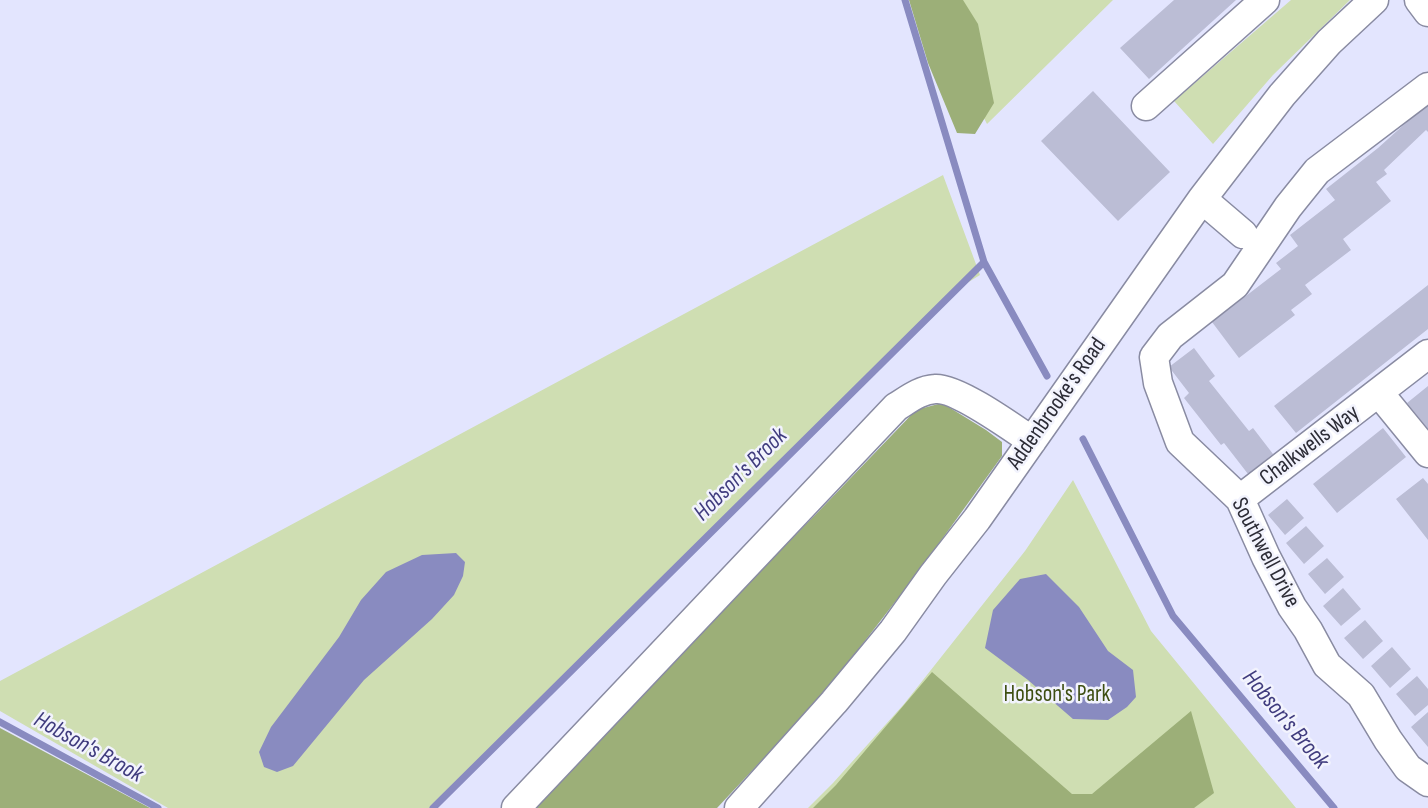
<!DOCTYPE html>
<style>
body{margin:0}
canvas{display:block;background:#e3e5fe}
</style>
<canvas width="1428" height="808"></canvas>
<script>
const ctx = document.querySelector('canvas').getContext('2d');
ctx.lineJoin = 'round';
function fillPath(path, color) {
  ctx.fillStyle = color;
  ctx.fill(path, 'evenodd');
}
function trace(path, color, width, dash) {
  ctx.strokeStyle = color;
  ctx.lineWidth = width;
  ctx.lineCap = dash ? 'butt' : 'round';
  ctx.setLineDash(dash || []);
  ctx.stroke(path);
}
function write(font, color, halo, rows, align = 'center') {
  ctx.font = font + ' "Sofia Sans Condensed",sans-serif';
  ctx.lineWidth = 5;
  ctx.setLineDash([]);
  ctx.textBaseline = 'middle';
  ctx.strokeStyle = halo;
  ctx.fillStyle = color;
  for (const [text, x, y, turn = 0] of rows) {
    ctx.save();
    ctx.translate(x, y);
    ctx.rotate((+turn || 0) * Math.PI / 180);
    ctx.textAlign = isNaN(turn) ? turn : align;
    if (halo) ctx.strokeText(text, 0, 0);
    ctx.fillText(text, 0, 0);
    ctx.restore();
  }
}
const green = new Path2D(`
 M 923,0 L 1113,0 L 987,124 Z
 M 1291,0 L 1350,0 L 1273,75 L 1213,144 L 1174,101 Z
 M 943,175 L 980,275 L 954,291 L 433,808 L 168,808 L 0,711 L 0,681 Z
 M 1073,480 L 1151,631 L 1296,808 L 808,808 L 833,783 L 904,704 L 1025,551 Z`);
const forest = new Path2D(`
 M 909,0 L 963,0 L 978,24 L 994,103 L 975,134 L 957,133 L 928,63 Z
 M 942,403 L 986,430 L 1002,442 L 1002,456 L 919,571 L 823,695 L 717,808 L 533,808 L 621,713 L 818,512 L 916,410 Z
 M 932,672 L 1072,794 L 1092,794 L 1191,711 L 1214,793 L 1194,808 L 813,808 L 836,785 Z
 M 0,728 L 150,808 L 0,808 Z`);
const water = new Path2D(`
 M 456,553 L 465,562 L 463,576 L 454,595 L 432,619 L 364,680 L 293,766 L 277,772 L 264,767 L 259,752 L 271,727 L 339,637 L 361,600 L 386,572 L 422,555 Z
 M 1046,574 L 1079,607 L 1108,651 L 1133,670 L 1136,697 L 1127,707 L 1108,720 L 1073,719 L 1028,680 L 985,648 L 993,610 L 1020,579 Z`);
const stream = new Path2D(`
 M 905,0 L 984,262
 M 1083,439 L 1173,616 L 1334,808
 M 0,722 L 158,808
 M 433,808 L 984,262 L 1047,376`);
const building = new Path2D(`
 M 1174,0 L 1236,0 L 1149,79 L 1120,48 Z
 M 1093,91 L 1170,172 L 1118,221 L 1041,141 Z
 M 1428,103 L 1428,132 L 1426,130 L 1384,170 L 1387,174 L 1376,182 L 1391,201 L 1343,239 L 1351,250 L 1305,285 L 1312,294 L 1291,310 L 1295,315 L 1239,358 L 1212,322 L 1281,269 L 1276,263 L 1298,246 L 1290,235 L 1335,200 L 1326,189 L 1378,148 Z
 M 1428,285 L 1428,329 L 1296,433 L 1274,406 Z
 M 1194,348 L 1215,376 L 1209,381 L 1249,431 L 1253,428 L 1273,454 L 1248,474 L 1224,443 L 1221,445 L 1184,398 L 1189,393 L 1169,367 Z
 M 1428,386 L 1428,429 L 1407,403 Z
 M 1383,428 L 1406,457 L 1337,513 L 1313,484 Z
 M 1423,478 L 1428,484 L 1428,540 L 1396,499 Z
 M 1287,499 L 1304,518 L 1285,535 L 1268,515 Z
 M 1306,526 L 1324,546 L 1304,564 L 1286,543 Z
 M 1327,558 L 1344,577 L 1325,594 L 1308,574 Z
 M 1343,588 L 1361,609 L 1341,626 L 1323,606 Z
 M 1365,620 L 1383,641 L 1363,659 L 1344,638 Z
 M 1392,647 L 1411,669 L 1390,688 L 1371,666 Z
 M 1417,676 L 1428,689 L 1428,705 L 1415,716 L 1396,694 Z
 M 1428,712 L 1428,747 L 1411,727 Z`);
const minor = new Path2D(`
 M 1419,0 L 1428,12
 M 1428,87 L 1317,171 L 1288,207 L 1235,285 L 1170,336 L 1154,357 L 1158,383 L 1180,442 L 1240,499 L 1266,557 L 1292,607 L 1308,630 L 1327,665 L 1361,695 L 1388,740 L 1408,768 L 1428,782
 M 1146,106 L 1265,0
 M 1202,199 L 1243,234
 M 1379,393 L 1428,453
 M 1240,499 L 1428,354
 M 516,808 L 896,407 C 909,399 920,390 935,389 C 956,387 1013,428 1032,441
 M 739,808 L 834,702 L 893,631 L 933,575 L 977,519 L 1202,199 L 1282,95 L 1329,42 L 1374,0`);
const streetNames = [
 ["Addenbrooke's Road",1057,404,-55],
 ["Chalkwells Way",1310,446,-37],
 ["Southwell Drive",1265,553,62]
];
const parkNames = [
 ["Hobson's Park",1057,695]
];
const waterNames = [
 ["Hobson's Brook",741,475,-45],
 ["Hobson's Brook",1285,720,50],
 ["Hobson's Brook",88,748,29]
];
fillPath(green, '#cfdeb2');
fillPath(forest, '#9caf78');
fillPath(water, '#898bc0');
trace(stream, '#898bc0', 7);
fillPath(building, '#bbbdd5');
trace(minor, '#898ba2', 31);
trace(minor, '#fff', 28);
write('23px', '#2c2c36', '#f2f3fd', streetNames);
write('23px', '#3e4f12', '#f2f3fd', parkNames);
write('italic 24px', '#403c7e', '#f2f3fd', waterNames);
</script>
